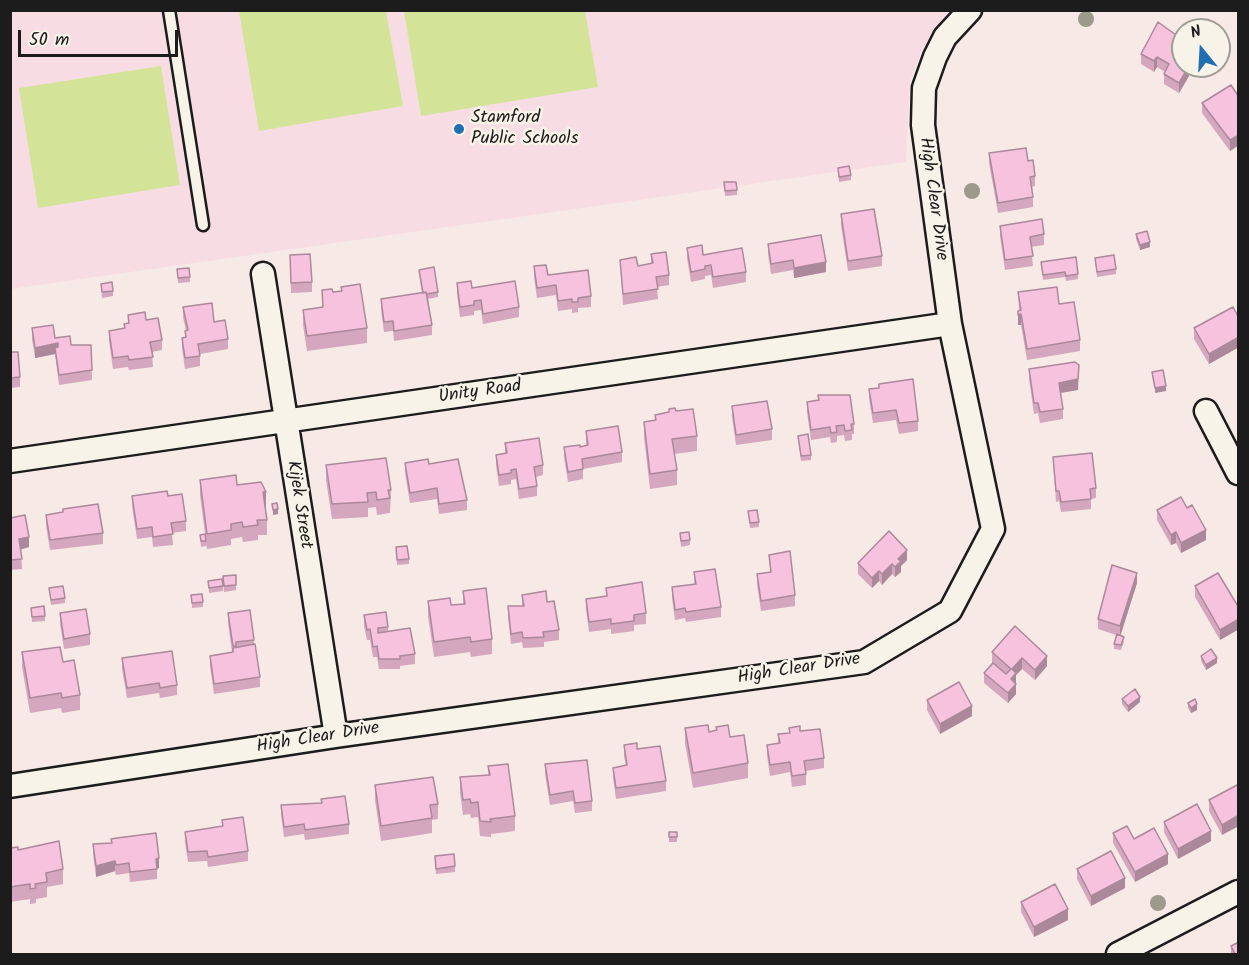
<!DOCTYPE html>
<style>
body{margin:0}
#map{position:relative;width:1249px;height:965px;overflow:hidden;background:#f7e9e6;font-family:Kalam,sans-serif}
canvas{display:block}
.frame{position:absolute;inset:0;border:12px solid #1c1c1c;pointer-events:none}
.north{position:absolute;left:1171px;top:18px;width:60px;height:60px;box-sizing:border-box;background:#f7f3e8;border:2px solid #9f9d96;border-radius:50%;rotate:342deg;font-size:16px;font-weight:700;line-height:24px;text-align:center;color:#1c1c1c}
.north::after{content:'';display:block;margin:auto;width:21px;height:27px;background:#1f6fb2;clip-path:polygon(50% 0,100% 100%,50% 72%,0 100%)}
.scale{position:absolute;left:18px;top:30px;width:160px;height:27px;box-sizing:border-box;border:3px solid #1c1c1c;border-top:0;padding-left:8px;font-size:18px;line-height:21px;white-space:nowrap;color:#1c1c1c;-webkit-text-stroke:4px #f7f3e8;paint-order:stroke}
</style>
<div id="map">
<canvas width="1249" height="965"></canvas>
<div class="frame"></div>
<div class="north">N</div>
<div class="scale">50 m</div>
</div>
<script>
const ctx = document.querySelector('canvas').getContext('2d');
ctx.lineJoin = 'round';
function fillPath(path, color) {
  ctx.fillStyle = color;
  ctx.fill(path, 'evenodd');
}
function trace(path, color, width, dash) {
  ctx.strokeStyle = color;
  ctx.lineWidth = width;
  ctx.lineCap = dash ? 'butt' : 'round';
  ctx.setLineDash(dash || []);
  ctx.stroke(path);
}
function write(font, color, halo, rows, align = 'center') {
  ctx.font = font + ' Kalam,sans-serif';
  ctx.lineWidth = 5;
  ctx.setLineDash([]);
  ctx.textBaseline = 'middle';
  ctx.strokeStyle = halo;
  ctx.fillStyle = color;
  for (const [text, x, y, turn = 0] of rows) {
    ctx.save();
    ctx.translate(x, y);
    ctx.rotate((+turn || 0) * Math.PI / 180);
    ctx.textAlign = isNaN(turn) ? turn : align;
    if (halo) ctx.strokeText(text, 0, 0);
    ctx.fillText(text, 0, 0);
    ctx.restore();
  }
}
const built = new Path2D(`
 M 10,11 L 950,11 L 922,49 L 910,82 L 906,162 L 11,289 Z`);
const green = new Path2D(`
 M 239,11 L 386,11 L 403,106 L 259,131 Z
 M 404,11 L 585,11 L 598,87 L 421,116 Z
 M 161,66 L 180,185 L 38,208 L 19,88 Z`);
const lane = new Path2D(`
 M 169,10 L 203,225`);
const street = new Path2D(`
 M 263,274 L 336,736
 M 1206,411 L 1238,473
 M 10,461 L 950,324
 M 10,786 L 336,736 L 864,662 L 950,611 L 993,529 L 950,324 L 923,125 L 924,88 L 935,57 L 945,37 L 970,10
 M 1118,954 L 1238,892`);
const trees = [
 [1086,19],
 [972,191],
 [1158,903]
];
const wall = new Path2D(`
 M 1183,40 L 1189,76 L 1179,93 L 1164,84 L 1164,74 L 1165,72 L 1157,67 L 1154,72 L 1141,64 L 1141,54 Z
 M 1239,97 L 1239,145 L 1230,151 L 1202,113 L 1202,103 Z
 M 989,153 L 1028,161 L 1035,176 L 1035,186 L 1032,187 L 1033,197 L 1033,207 L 998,213 L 989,163 Z
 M 838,168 L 851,175 L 851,180 L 839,182 Z
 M 724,182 L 737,190 L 737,195 L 725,196 Z
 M 841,214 L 882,256 L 882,266 L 848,271 L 841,225 Z
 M 1000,226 L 1044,234 L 1044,245 L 1031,247 L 1033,266 L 1005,270 L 1000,236 Z
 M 1136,234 L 1150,247 L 1140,250 L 1136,239 Z
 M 768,244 L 826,272 L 794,278 L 793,270 L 771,274 L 768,254 Z
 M 687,248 L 746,272 L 746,282 L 713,288 L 711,275 L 705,276 L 705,279 L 691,282 L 687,258 Z
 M 651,254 L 669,275 L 669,285 L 657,287 L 658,299 L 623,305 L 620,260 L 638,266 L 651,263 Z
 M 290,255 L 312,282 L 312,292 L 291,293 Z
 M 1095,258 L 1116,269 L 1116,274 L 1097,277 Z
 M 1041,262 L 1078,274 L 1078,279 L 1066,281 L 1065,277 L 1043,280 Z
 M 534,266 L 548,275 L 591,296 L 591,307 L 578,308 L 578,312 L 572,313 L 572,309 L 558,311 L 556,295 L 537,298 L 534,277 Z
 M 177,269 L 190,277 L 190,282 L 178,283 Z
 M 419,270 L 438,292 L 438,297 L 428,299 L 432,325 L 432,335 L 394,341 L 393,331 L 384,332 L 381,310 L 381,299 L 422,293 Z
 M 457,283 L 472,288 L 519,307 L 519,317 L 483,324 L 481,310 L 474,311 L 474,315 L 460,317 L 457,294 Z
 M 101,284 L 113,291 L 113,296 L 102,298 Z
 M 341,287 L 367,328 L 367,343 L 307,351 L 303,325 L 303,310 L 322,308 L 322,290 L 333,292 L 341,291 Z
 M 1018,292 L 1059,304 L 1080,340 L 1080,351 L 1027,360 L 1021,325 L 1018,325 L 1018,311 L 1019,310 Z
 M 183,307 L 214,322 L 228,339 L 228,349 L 200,354 L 200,366 L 185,369 L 182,348 L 182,338 L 185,337 L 185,331 L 186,331 L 183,317 Z
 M 128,315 L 146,320 L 162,340 L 162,350 L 152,352 L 153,367 L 129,370 L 128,367 L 113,369 L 109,341 L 109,331 L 124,328 L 124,324 L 128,323 Z
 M 1239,318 L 1239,347 L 1209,364 L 1194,339 L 1194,328 Z
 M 32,328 L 71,345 L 91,345 L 92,380 L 59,385 L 55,354 L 35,358 L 32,339 Z
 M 10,352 L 20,377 L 20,387 L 10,388 Z
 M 1029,369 L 1078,390 L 1061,393 L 1063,409 L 1063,419 L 1040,423 L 1038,413 L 1034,414 L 1029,379 Z
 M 869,389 L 918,421 L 918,431 L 899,434 L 896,420 L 873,423 L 869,399 Z
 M 818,395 L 854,424 L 854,434 L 852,434 L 852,440 L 845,441 L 844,435 L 837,436 L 837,442 L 831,443 L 830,437 L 811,440 L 807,412 L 807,402 L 818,400 Z
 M 732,406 L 772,429 L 772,440 L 736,445 L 732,417 Z
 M 669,409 L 676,411 L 697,436 L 697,451 L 674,454 L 677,470 L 677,485 L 650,489 L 644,437 L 644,422 L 655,420 L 655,415 L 669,412 Z
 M 586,431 L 622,452 L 622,462 L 583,469 L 583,479 L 568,482 L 564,457 L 564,447 L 580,447 L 586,446 Z
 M 798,436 L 811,455 L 811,460 L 801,461 Z
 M 505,443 L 543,465 L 543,475 L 536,477 L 537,486 L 537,496 L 519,499 L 516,479 L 511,480 L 511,484 L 499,486 L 496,465 L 496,455 L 505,453 Z
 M 1053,457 L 1096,488 L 1096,498 L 1091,499 L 1091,509 L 1061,512 L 1059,501 L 1056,502 Z
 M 405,463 L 429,464 L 467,500 L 467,510 L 439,514 L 437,499 L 410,503 L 405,473 Z
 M 326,465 L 391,490 L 390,513 L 377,515 L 376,507 L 368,508 L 368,517 L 332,519 L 326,480 Z
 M 200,480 L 237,485 L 266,507 L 265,507 L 267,520 L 267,535 L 258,535 L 258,540 L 243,542 L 242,537 L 231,539 L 231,545 L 207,549 L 206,543 L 206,546 L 201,547 L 200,535 L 205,534 L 200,495 Z
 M 132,496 L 168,496 L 186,521 L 186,531 L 172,533 L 173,545 L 153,547 L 152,537 L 137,539 L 132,506 Z
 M 1157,510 L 1206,540 L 1181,553 L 1176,543 L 1171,545 L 1157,520 Z
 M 748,511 L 759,522 L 759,527 L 750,528 Z
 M 63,513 L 103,533 L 103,544 L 50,550 L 46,526 L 46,515 Z
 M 10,518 L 29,547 L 21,549 L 22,569 L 10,570 Z
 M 680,533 L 690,540 L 690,545 L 681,547 Z
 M 396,547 L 409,559 L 409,564 L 397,565 Z
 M 769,555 L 795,595 L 795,606 L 761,611 L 757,584 L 757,574 L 770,572 Z
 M 907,560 L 901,566 L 901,572 L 895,577 L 892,574 L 882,585 L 879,581 L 872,588 L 858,574 L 858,563 Z
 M 694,572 L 721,607 L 721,617 L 686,622 L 685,618 L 675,620 L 672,598 L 672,587 L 694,584 Z
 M 236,575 L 236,590 L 224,592 L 223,576 Z
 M 208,581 L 223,586 L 223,591 L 209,593 Z
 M 1137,583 L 1120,636 L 1124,642 L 1121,650 L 1114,649 L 1114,644 L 1116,635 L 1098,629 L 1098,619 Z
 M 1195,586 L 1239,608 L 1239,629 L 1220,640 L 1195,597 Z
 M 49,588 L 65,598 L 65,603 L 51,605 Z
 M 606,588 L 646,613 L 646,624 L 634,625 L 634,631 L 611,634 L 611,629 L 589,632 L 586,609 L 586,599 L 606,596 Z
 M 463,591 L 492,639 L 492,654 L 471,657 L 470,652 L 434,657 L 428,616 L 428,601 L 451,605 L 463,604 Z
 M 191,595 L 203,602 L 203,607 L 192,608 Z
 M 522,595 L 547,602 L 559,630 L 559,640 L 544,642 L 544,647 L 523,648 L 522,642 L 511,644 L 508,617 L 508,606 L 522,606 Z
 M 31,608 L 45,616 L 45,621 L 32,622 Z
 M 60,613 L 90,634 L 90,645 L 64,649 L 60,624 Z
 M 228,613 L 254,640 L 254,644 L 260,677 L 260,687 L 214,694 L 210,666 L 210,656 L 232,652 L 228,623 Z
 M 364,615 L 388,627 L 388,632 L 415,654 L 415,664 L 400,666 L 400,669 L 379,669 L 377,657 L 373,657 L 370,640 L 367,640 L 364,626 Z
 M 22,652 L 63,662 L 80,695 L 80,710 L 62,713 L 61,708 L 30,713 L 22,667 Z
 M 992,652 L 1047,656 L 1047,666 L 1035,680 L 1022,669 L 1016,675 L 1016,694 L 1008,703 L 984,683 L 984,673 L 992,663 Z
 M 1201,656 L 1217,663 L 1206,670 L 1201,661 Z
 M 122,658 L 177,685 L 177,695 L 160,698 L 159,693 L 127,698 L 122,669 Z
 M 1122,699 L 1140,702 L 1128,712 L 1122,704 Z
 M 927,700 L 972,716 L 940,734 L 927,710 Z
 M 1188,703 L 1197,710 L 1191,713 L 1188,708 Z
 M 716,727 L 730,737 L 748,763 L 748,778 L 693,788 L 685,743 L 685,728 L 709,732 L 716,731 Z
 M 789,728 L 800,731 L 824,758 L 824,768 L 806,771 L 806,785 L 792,787 L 790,772 L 770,776 L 767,755 L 767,745 L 778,743 L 778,734 L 789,733 Z
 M 624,745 L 637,749 L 666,781 L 666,791 L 616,799 L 613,778 L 613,768 L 626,766 L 624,756 Z
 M 545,764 L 592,801 L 592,811 L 575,813 L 573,801 L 550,805 L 545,774 Z
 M 488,766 L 515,816 L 515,831 L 491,834 L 491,837 L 480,836 L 478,817 L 471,818 L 470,814 L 463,815 L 460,792 L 460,777 L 488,775 Z
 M 1239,784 L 1222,835 L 1209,811 L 1209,800 Z
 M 375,785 L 438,804 L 438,819 L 432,820 L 432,833 L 381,841 L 375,800 Z
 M 321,799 L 349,824 L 349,834 L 305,840 L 304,834 L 284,837 L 281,815 L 281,805 L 321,803 Z
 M 222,820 L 248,851 L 248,861 L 208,867 L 207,861 L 188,862 L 185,842 L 185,832 L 222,826 Z
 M 1164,822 L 1211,841 L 1178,859 L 1164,832 Z
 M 669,832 L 677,832 L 677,842 L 669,842 Z
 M 1113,833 L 1134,839 L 1168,864 L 1135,882 L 1113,843 Z
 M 111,839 L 159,868 L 157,869 L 157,879 L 130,882 L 129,873 L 116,875 L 115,871 L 96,877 L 93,854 L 93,844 L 111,843 Z
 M 10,848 L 18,850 L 63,869 L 63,884 L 47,887 L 47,897 L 36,899 L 36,903 L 30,904 L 30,899 L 10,902 Z
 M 435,856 L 455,866 L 455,872 L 436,874 Z
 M 1077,869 L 1125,888 L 1091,906 L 1077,879 Z
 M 1021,902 L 1068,920 L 1034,937 L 1021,912 Z
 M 1231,946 L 1239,954 L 1231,954 Z`);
const shadedWall = new Path2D(`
 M 1157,57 L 1157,67 L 1154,72 L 1154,61 Z
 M 1189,66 L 1189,76 L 1179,93 L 1179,83 Z
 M 1239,135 L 1239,145 L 1230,151 L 1230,140 Z
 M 1150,242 L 1150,247 L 1140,250 L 1140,245 Z
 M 826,262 L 826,272 L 794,278 L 794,268 Z
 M 1021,314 L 1021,325 L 1018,325 L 1018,315 Z
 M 1239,337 L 1239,347 L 1209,364 L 1209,354 Z
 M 58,343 L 58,353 L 55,348 L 55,354 L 35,358 L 35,348 Z
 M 1079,365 L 1078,390 L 1059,393 L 1059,383 Z
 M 1166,386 L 1166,391 L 1155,393 L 1155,388 Z
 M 263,492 L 266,492 L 266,507 L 263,507 Z
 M 278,509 L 278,514 L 273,515 L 273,510 Z
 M 1206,530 L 1206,540 L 1181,553 L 1181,543 Z
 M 1176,532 L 1176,543 L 1171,545 L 1171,535 Z
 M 29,537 L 29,547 L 19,550 L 19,539 Z
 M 907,550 L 907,560 L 901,566 L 901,572 L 895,577 L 895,567 L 898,559 Z
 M 892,564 L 892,574 L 882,585 L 882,574 Z
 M 879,571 L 879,581 L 872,588 L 872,578 Z
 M 1137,573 L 1137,583 L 1120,637 L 1120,626 Z
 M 1239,619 L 1239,629 L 1220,640 L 1220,630 Z
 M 1047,656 L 1047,666 L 1035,680 L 1035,670 Z
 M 1022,658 L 1022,669 L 1016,675 L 1016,684 L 1011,689 L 1012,669 Z
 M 1217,658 L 1217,663 L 1206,670 L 1206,665 Z
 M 1016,684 L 1016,694 L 1008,703 L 1008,693 Z
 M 1140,697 L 1140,702 L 1128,712 L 1128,706 Z
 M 1197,704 L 1197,710 L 1191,713 L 1191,708 Z
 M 972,706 L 972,716 L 940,734 L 940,724 Z
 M 1239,815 L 1239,826 L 1222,835 L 1222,825 Z
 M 1211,831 L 1211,841 L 1178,859 L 1178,849 Z
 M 1168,854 L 1168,864 L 1135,882 L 1135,872 Z
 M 159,858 L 159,868 L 156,869 L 156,859 Z
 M 115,861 L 115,871 L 96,877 L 96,866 Z
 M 1125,878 L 1125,888 L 1091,906 L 1091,896 Z
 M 1068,909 L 1068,920 L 1034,937 L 1034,927 Z`);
const building = new Path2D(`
 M 1158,22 L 1183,40 L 1183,66 L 1189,66 L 1179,83 L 1164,74 L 1169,64 L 1157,57 L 1154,61 L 1141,54 Z
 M 1231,85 L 1239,97 L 1239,135 L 1230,140 L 1202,103 Z
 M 1026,148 L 1028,161 L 1033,160 L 1035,176 L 1030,177 L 1033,197 L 998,203 L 989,153 Z
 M 849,166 L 851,175 L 839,177 L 838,168 Z
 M 724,182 L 736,182 L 737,190 L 725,191 Z
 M 874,209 L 882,256 L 848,261 L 841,214 Z
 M 1042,219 L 1044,234 L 1030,237 L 1033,256 L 1005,260 L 1000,226 Z
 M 1147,231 L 1150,242 L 1140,245 L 1136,234 Z
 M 821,235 L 826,262 L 794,268 L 793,260 L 771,264 L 768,244 Z
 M 702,245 L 703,255 L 742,248 L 746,272 L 713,277 L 711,265 L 705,266 L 705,269 L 691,272 L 687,248 Z
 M 666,252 L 669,275 L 656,277 L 658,289 L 623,294 L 620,260 L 636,257 L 638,266 L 653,263 L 651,254 Z
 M 310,254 L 312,282 L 291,283 L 290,255 Z
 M 1114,255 L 1116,269 L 1097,272 L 1095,258 Z
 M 1076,257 L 1078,274 L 1066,276 L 1065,272 L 1043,275 L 1041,262 Z
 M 546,265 L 548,275 L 588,270 L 591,296 L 578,298 L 578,302 L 572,302 L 572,299 L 558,301 L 556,285 L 537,288 L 534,266 Z
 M 434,267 L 438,292 L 427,294 L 426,292 L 423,293 L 419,270 Z
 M 189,268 L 190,277 L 178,278 L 177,269 Z
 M 471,281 L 472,288 L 515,281 L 519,307 L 483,314 L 481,300 L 474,301 L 474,305 L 460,307 L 457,283 Z
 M 112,282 L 113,291 L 102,292 L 101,284 Z
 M 360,284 L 367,328 L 307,336 L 303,310 L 323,307 L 322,290 L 332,289 L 333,292 L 342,291 L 341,287 Z
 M 1057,287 L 1059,304 L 1074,302 L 1080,340 L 1027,349 L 1021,314 L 1018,315 L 1018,311 L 1021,310 L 1018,292 Z
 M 426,292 L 432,325 L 394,331 L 393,321 L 384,322 L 381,299 Z
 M 212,303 L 214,322 L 225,320 L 228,339 L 198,344 L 200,356 L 185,358 L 182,338 L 186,337 L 185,331 L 188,330 L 183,307 Z
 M 1233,307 L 1239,318 L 1239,337 L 1209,354 L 1194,328 Z
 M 145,312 L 146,320 L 158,318 L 162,340 L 150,342 L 153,357 L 129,360 L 128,356 L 113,358 L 109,331 L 125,328 L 124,324 L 129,323 L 128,315 Z
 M 53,325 L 55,338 L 70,336 L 71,345 L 91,345 L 92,370 L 59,375 L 55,348 L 58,347 L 58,343 L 35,348 L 32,328 Z
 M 10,352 L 18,352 L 20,377 L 10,378 Z
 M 1075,362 L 1079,365 L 1078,379 L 1059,383 L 1063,409 L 1040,412 L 1038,403 L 1034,403 L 1029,369 Z
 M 1163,370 L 1166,386 L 1155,388 L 1152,372 Z
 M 913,379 L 918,421 L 899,423 L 896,410 L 873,413 L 869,389 L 879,388 L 879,384 Z
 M 818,395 L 850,395 L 854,424 L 851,424 L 852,430 L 845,431 L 844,425 L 836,426 L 837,432 L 831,433 L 830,427 L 811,430 L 807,402 L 819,400 Z
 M 767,401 L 772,429 L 736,435 L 732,406 Z
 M 675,408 L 676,411 L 693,409 L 697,436 L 672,439 L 677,470 L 650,474 L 644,422 L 656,420 L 655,415 L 669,412 L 669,409 Z
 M 618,426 L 622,452 L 582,459 L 583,469 L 568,472 L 564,447 L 580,445 L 580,447 L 588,445 L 586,431 Z
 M 808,434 L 811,455 L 801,456 L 798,436 Z
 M 539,438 L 543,465 L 534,467 L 537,486 L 519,489 L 516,469 L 511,470 L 511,473 L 499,475 L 496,455 L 507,453 L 505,443 Z
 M 1092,453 L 1096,488 L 1090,489 L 1091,499 L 1061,502 L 1059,491 L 1056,491 L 1053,457 Z
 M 386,458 L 391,490 L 388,490 L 390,498 L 377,500 L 376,492 L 367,493 L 368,502 L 332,504 L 326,465 Z
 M 428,459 L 429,464 L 458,459 L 467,500 L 439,504 L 437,488 L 410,493 L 405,463 Z
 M 236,475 L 237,485 L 261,482 L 266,492 L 263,492 L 267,520 L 257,520 L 258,525 L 243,527 L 242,522 L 231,524 L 231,530 L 207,534 L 200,480 Z
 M 167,491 L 168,496 L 182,494 L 186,521 L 171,523 L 173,534 L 153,537 L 152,527 L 137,529 L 132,496 Z
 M 1181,497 L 1187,508 L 1192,505 L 1206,530 L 1181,543 L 1176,532 L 1171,535 L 1157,510 Z
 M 277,503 L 278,509 L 273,510 L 272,504 Z
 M 98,504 L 103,533 L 50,540 L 46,515 L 63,512 L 63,509 Z
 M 757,510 L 759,522 L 750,523 L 748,511 Z
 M 25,515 L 29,537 L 19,539 L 22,559 L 10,560 L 10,518 Z
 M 889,531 L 907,550 L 898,559 L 901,561 L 895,567 L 892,564 L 882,574 L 879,571 L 872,578 L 858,563 Z
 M 689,532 L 690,540 L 681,541 L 680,533 Z
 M 205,534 L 206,541 L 201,541 L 200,535 Z
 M 407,546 L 409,559 L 397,560 L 396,547 Z
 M 790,551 L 795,595 L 761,601 L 757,574 L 771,572 L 769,555 Z
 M 1112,565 L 1137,573 L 1120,626 L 1098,619 Z
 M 715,569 L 721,607 L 686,612 L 685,608 L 675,610 L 672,587 L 696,584 L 694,572 Z
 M 1218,573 L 1239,608 L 1239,619 L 1220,630 L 1195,586 Z
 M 236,575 L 236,585 L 224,586 L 223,576 Z
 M 222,579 L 223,586 L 209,588 L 208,581 Z
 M 642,582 L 646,613 L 634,615 L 634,621 L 611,624 L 611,619 L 589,622 L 586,599 L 607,596 L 606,588 Z
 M 63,586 L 65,598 L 51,600 L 49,588 Z
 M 486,588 L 492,639 L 471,642 L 470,637 L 434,642 L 428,601 L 450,598 L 451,605 L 465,604 L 463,591 Z
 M 546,591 L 547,602 L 554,601 L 559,630 L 543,632 L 544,637 L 523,638 L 522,632 L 511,634 L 508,606 L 524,606 L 522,595 Z
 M 202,594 L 203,602 L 192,603 L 191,595 Z
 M 44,606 L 45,616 L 32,617 L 31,608 Z
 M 86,609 L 90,634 L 64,639 L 60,613 Z
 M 250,610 L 254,640 L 236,642 L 236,646 L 233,646 L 228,613 Z
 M 386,612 L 388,627 L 378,628 L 378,633 L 410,628 L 415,654 L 400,656 L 400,659 L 379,659 L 377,646 L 373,647 L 370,629 L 367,630 L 364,615 Z
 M 1015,626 L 1047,656 L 1035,670 L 1022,658 L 1012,669 L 1016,673 L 1011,679 L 1016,684 L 1008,693 L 984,673 L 993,663 L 1006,674 L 1011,669 L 992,652 Z
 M 1117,634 L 1124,637 L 1121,645 L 1114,644 Z
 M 255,644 L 260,677 L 214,684 L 210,656 L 233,652 L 233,648 Z
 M 60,647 L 63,662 L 74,660 L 80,695 L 62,698 L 61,693 L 30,698 L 22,652 Z
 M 1211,649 L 1217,658 L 1206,665 L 1201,656 Z
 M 172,651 L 177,685 L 160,688 L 159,683 L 127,688 L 122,658 Z
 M 959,682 L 972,706 L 940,724 L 927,700 Z
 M 1135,689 L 1140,697 L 1128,706 L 1122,699 Z
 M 1195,699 L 1197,704 L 1191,708 L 1188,703 Z
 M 708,725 L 709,732 L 717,730 L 716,727 L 728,725 L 730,737 L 744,735 L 748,763 L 693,773 L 685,728 Z
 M 800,726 L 800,731 L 820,729 L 824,758 L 804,761 L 806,774 L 792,776 L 790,762 L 770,765 L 767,745 L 780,743 L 778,734 L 790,733 L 789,728 Z
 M 637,743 L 637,749 L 660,746 L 666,781 L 616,788 L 613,768 L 627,765 L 624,745 Z
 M 587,760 L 592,801 L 575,803 L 573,791 L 550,795 L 545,764 Z
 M 508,764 L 515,816 L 490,819 L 491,822 L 480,821 L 478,802 L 471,803 L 470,799 L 463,800 L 460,777 L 490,775 L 488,766 Z
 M 433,777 L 438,804 L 430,805 L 432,818 L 381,826 L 375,785 Z
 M 1239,784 L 1239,815 L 1222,825 L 1209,800 Z
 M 345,796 L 349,824 L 305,830 L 304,824 L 284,827 L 281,805 L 322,803 L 321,799 Z
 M 1197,804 L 1211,831 L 1178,849 L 1164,822 Z
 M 243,817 L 248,851 L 208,857 L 207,851 L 188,852 L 185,832 L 223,826 L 222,820 Z
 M 1127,826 L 1134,839 L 1154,828 L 1168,854 L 1135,872 L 1113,833 Z
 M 669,832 L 677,832 L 677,837 L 669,837 Z
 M 156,833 L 159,858 L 156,859 L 157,869 L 130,872 L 129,863 L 116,865 L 115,861 L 96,866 L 93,844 L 112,843 L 111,839 L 117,838 Z
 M 59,841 L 63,869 L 46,873 L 47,882 L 35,884 L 36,888 L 30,889 L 30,884 L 10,887 L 10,848 L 18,847 L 18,850 Z
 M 1111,851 L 1125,878 L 1091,896 L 1077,869 Z
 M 454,854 L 455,866 L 436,869 L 435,856 Z
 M 1055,884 L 1068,909 L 1034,927 L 1021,902 Z
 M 1239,942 L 1239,954 L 1235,954 L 1231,946 Z`);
const markers = [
 [459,129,6,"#1f6fb2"]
];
const poiNames = [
 ["Stamford",471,119],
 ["Public Schools",471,140]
];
const streetNames = [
 ["High Clear Drive",932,199,82],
 ["Unity Road",480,393,-8],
 ["Kijek Street",298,505,81],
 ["High Clear Drive",799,670,-9],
 ["High Clear Drive",318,739,-9]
];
fillPath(built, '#f7dde3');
fillPath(green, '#d3e498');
trace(lane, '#1c1c1c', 15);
trace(street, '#1c1c1c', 27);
trace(lane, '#f7f3e8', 10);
trace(street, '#f7f3e8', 22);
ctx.fillStyle = '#9d998b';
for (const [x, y] of trees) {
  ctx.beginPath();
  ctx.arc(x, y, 8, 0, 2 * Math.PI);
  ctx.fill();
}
fillPath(wall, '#d4a7be');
fillPath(shadedWall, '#ac889b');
fillPath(building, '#f6c2dd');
trace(building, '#ac889b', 1.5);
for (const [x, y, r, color] of markers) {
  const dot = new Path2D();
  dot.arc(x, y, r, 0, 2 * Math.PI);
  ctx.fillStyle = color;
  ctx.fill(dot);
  trace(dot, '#f7f3e8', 2);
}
write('18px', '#1c1c1c', '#f7f3e8', poiNames, 'left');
write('18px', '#1c1c1c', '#f7f3e8', streetNames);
</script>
